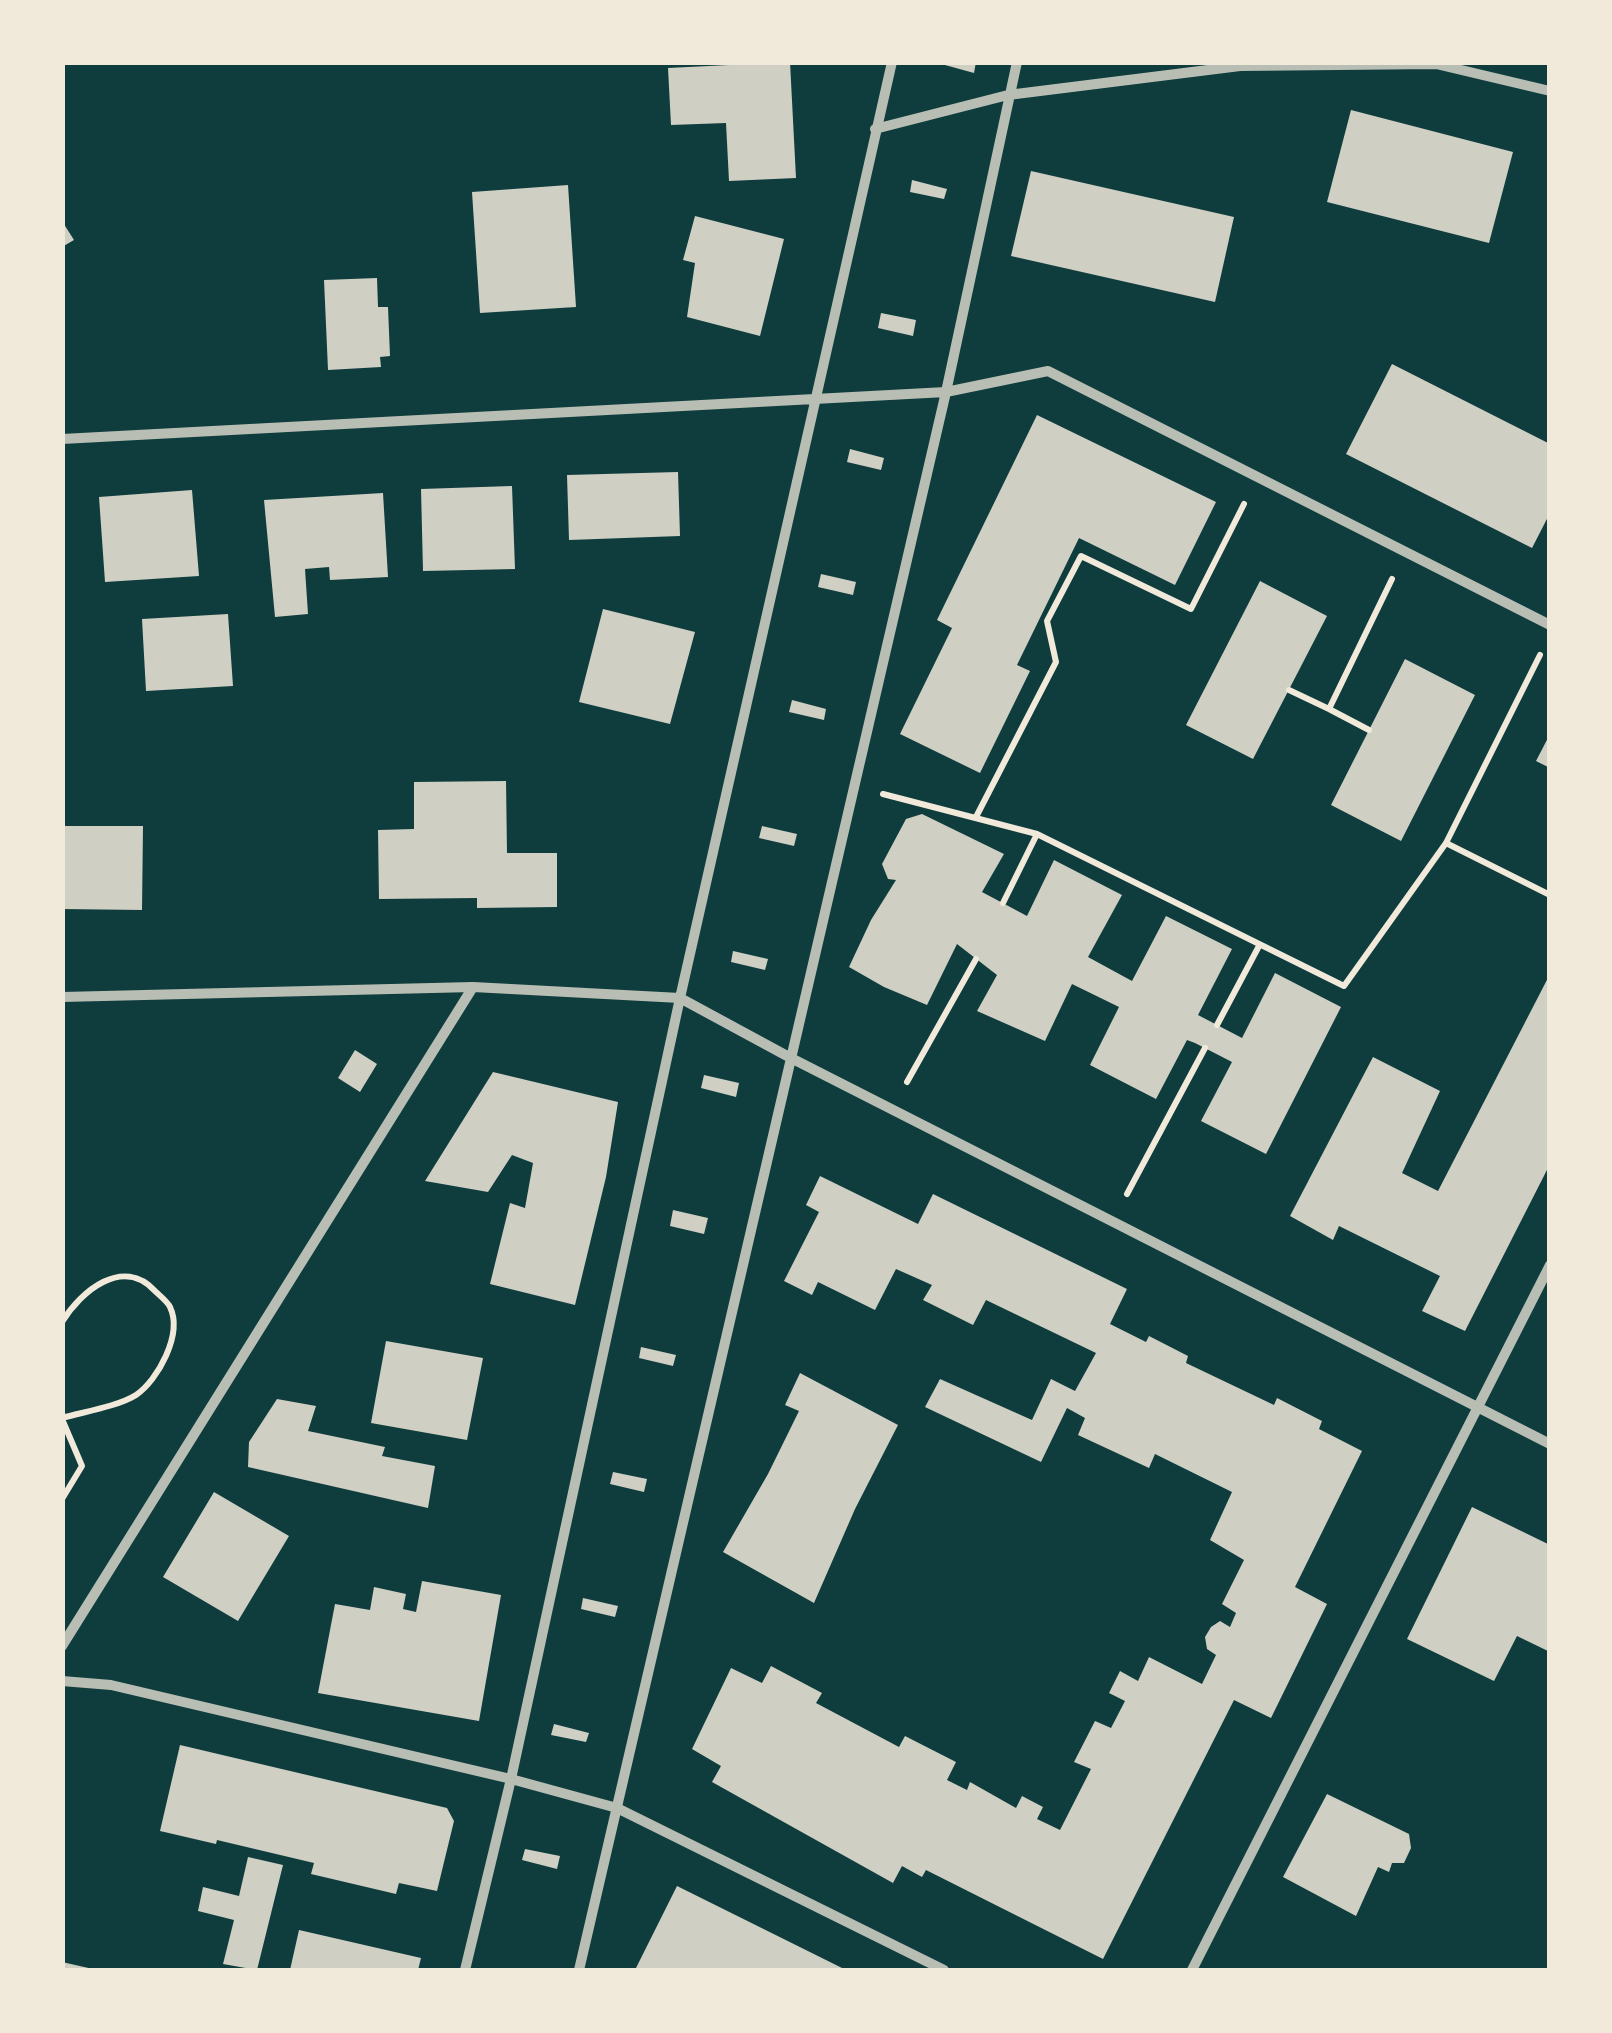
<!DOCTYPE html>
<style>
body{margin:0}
#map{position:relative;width:1612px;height:2033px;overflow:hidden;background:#0f3d3e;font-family:Barlow,sans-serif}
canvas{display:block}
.frame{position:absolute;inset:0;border:65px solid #f1e9da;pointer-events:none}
</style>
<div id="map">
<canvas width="1612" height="2033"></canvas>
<div class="frame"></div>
</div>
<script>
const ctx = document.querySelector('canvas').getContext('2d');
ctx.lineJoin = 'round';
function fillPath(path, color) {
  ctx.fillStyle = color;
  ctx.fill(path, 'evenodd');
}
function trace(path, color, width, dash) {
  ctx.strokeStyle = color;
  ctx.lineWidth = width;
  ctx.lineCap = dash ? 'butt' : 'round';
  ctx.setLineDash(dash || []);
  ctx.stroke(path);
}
const building = new Path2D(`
 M 790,62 L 796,178 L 729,181 L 726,123 L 671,125 L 668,68 Z
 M 934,62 L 976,62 L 974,73 Z
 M 1351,110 L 1513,152 L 1489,243 L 1327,202 Z
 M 1031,171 L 1234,217 L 1215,302 L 1011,256 Z
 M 912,180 L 947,189 L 944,199 L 910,192 Z
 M 568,185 L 576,307 L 480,313 L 472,192 Z
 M 695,216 L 784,239 L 760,336 L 687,317 L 695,263 L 683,260 Z
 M 62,221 L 74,240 L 62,247 Z
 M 377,278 L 378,307 L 388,307 L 390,356 L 380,357 L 381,367 L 328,370 L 324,280 Z
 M 881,313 L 916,320 L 913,336 L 878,328 Z
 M 1392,364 L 1550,444 L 1550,513 L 1532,548 L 1346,454 Z
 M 1037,415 L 1216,502 L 1175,585 L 1079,538 L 1017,665 L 1030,671 L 980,773 L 900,734 L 952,628 L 937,620 Z
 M 850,449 L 884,458 L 881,470 L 847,462 Z
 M 678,472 L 680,536 L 569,540 L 567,475 Z
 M 512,486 L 515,569 L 423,571 L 421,489 Z
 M 192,490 L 199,576 L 105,582 L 99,497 Z
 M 383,493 L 388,577 L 330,580 L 329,567 L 305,569 L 308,614 L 275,617 L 264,500 Z
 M 821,574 L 856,582 L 853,595 L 818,587 Z
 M 1260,581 L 1327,616 L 1253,759 L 1186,725 Z
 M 603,609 L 695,632 L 670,724 L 579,702 Z
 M 228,614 L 233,686 L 146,691 L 142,619 Z
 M 1405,659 L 1475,695 L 1401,841 L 1331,805 Z
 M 792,700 L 826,709 L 824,720 L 789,712 Z
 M 1550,734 L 1550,768 L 1536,761 Z
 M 506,781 L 507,853 L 557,853 L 557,907 L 477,908 L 477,898 L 379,899 L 378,830 L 414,829 L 414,782 Z
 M 922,814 L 1004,854 L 982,892 L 1027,916 L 1054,860 L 1122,895 L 1088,957 L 1132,981 L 1166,916 L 1232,949 L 1198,1015 L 1242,1038 L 1275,973 L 1341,1007 L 1266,1154 L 1201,1121 L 1232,1062 L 1195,1043 L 1187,1040 L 1156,1099 L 1090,1065 L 1119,1007 L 1072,984 L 1045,1041 L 977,1011 L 997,975 L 957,944 L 927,1005 L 884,987 L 849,967 L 871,920 L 896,880 L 888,879 L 882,864 L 906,819 Z
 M 62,826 L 143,826 L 142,910 L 62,909 Z
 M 762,826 L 797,834 L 794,846 L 759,838 Z
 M 733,951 L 768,959 L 765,970 L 731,962 Z
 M 1550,974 L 1550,1164 L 1465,1331 L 1422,1311 L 1440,1276 L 1339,1226 L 1333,1240 L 1290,1216 L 1373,1057 L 1440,1091 L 1402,1173 L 1438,1191 Z
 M 355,1050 L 377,1064 L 360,1092 L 338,1078 Z
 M 493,1072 L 618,1102 L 606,1177 L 575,1305 L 490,1284 L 510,1203 L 525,1208 L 533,1163 L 512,1155 L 488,1192 L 425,1181 Z
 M 704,1075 L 739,1083 L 736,1097 L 701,1088 Z
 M 820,1176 L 918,1224 L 933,1194 L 1127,1289 L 1110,1324 L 1146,1342 L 1149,1336 L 1188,1356 L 1186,1363 L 1274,1405 L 1277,1398 L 1322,1421 L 1319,1429 L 1362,1451 L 1295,1587 L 1327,1604 L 1271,1718 L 1234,1700 L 1103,1959 L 926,1870 L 922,1877 L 902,1866 L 893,1883 L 712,1782 L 721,1766 L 692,1749 L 731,1668 L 762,1683 L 771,1666 L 822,1693 L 816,1703 L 899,1747 L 905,1736 L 956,1762 L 947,1780 L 967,1790 L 970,1782 L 1016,1808 L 1022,1796 L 1043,1807 L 1037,1819 L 1060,1830 L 1091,1769 L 1074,1762 L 1095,1721 L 1111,1728 L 1125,1701 L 1109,1693 L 1120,1671 L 1138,1681 L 1149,1657 L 1202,1684 L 1216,1655 L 1207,1649 L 1205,1637 L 1211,1627 L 1220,1621 L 1230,1627 L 1236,1613 L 1222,1604 L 1244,1560 L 1210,1540 L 1232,1492 L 1155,1454 L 1149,1468 L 1078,1435 L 1085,1418 L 1067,1408 L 1041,1462 L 925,1407 L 940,1379 L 1032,1420 L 1051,1379 L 1075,1391 L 1096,1353 L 986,1300 L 973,1325 L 923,1300 L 932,1285 L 896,1269 L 875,1310 L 818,1282 L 812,1295 L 784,1281 L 819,1212 L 806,1205 Z
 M 673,1210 L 708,1218 L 704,1234 L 670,1226 Z
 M 386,1341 L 483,1358 L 467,1440 L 371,1423 Z
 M 641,1347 L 676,1355 L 673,1366 L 639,1358 Z
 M 800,1373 L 898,1425 L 855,1509 L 814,1603 L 723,1552 L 768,1474 L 799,1411 L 785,1405 Z
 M 277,1399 L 316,1406 L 308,1431 L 385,1447 L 382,1456 L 435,1466 L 428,1508 L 248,1467 L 249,1442 Z
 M 613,1472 L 647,1479 L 644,1492 L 610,1484 Z
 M 214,1492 L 289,1536 L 238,1621 L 163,1577 Z
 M 1472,1507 L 1550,1545 L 1550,1652 L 1517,1636 L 1494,1681 L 1407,1639 Z
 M 422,1581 L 501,1595 L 479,1721 L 318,1693 L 335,1604 L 370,1610 L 374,1587 L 406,1594 L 403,1609 L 416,1612 Z
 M 583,1598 L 618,1606 L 615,1617 L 581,1609 Z
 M 554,1724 L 589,1733 L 586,1742 L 551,1735 Z
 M 180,1745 L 447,1808 L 454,1821 L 437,1891 L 399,1883 L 396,1894 L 311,1874 L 314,1863 L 217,1840 L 216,1844 L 160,1831 Z
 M 1327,1794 L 1409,1834 L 1411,1848 L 1404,1863 L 1392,1863 L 1389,1872 L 1378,1867 L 1356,1916 L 1283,1877 Z
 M 525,1849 L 560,1856 L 557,1869 L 522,1860 Z
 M 248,1857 L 283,1865 L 257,1970 L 223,1964 L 234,1920 L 198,1911 L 203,1887 L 239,1896 Z
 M 677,1886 L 830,1962 L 846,1970 L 635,1970 Z
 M 299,1930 L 421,1958 L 418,1970 L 290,1970 Z
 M 62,1962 L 93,1969 L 93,1970 L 62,1970 Z`);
const path = new Path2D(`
 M 1289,690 L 1329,709
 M 1369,730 L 1329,709 L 1392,579
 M 883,794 L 1037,834 L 1344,986 L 1446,843 L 1540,655
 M 976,817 L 1056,662 L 1047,621 L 1081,556 L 1191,609 L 1244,504
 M 1446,843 L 1550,895
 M 1003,903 L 1037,834
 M 1217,1025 L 1259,946
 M 907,1082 L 976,959
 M 1127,1194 L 1205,1048
 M 62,1322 C 81,1291 123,1256 155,1291 C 159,1295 168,1302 170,1307 C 183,1334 158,1380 136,1395 C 119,1406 83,1412 62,1418
 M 62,1419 L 82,1466 L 62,1499`);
const minor = new Path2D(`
 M 875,129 L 1008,95 L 1240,66 L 1436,64 L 1550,91
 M 62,439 L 946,392 L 1048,371 L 1550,625
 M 62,997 L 473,987 L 680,998 L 789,1057 L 1550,1444
 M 62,1646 L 473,987
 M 62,1681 L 111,1685 L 511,1779 L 617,1808 L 944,1970
 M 465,1970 L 511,1779 L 680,998 L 892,62
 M 579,1970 L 946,392 L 1017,62
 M 1192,1970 L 1550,1265`);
fillPath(building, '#cfcfc3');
trace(path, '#f1e9da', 6);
trace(minor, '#b8beb3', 10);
</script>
